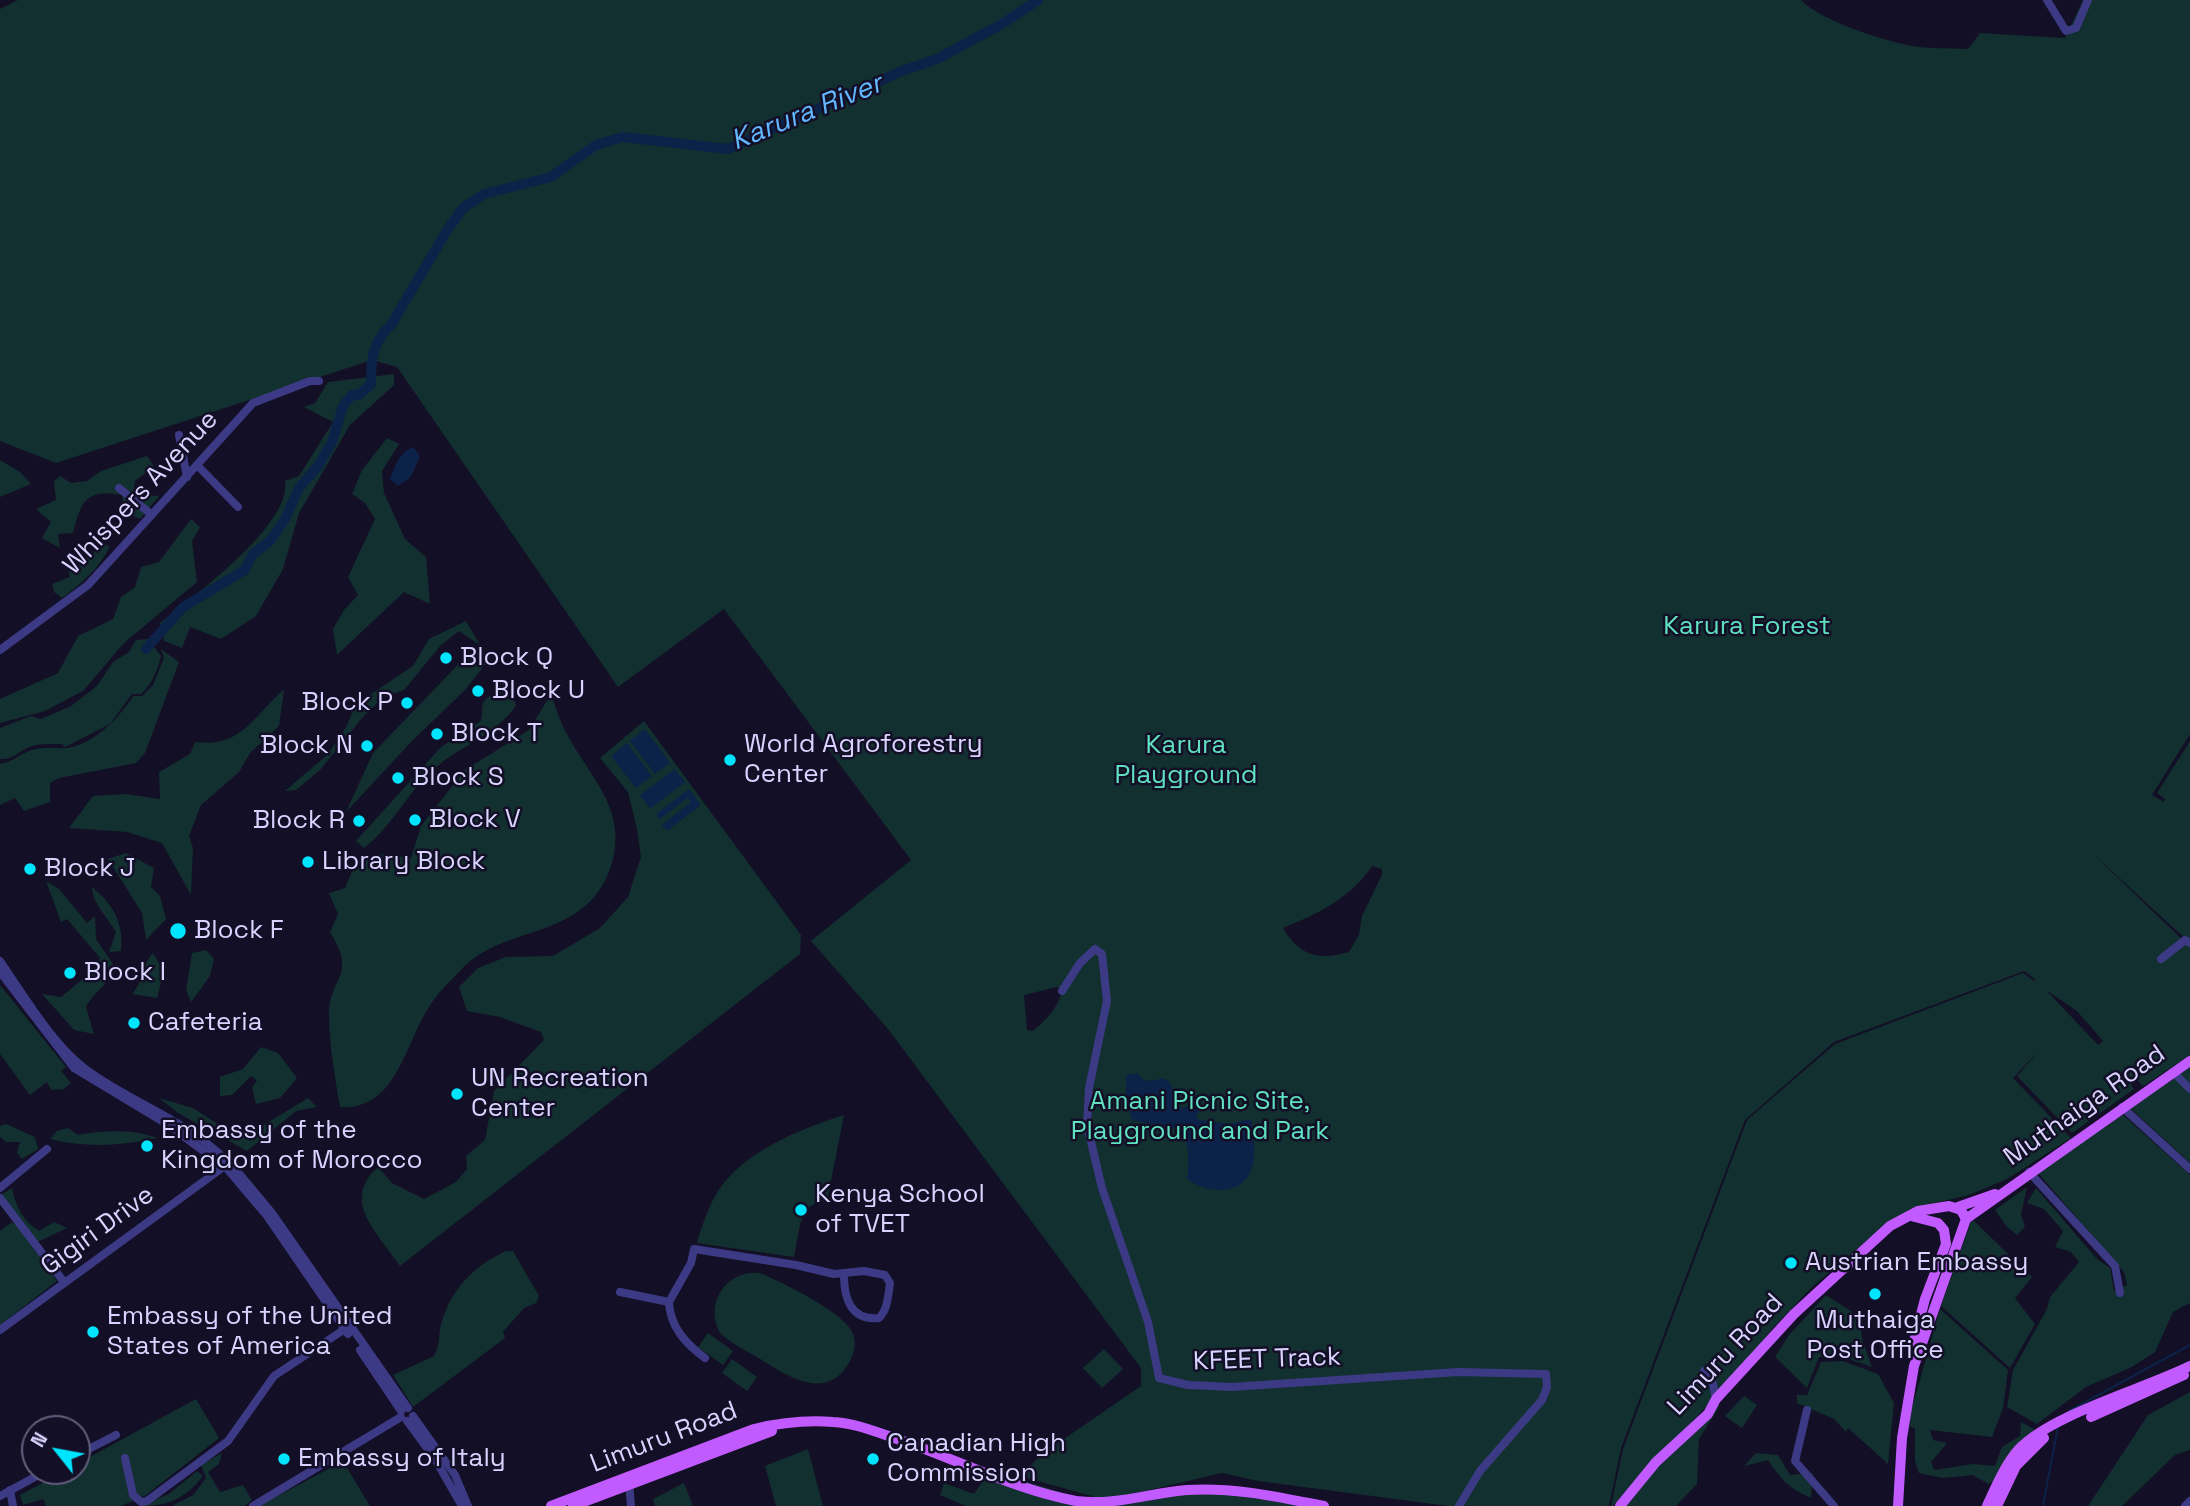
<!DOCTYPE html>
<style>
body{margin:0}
#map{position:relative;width:2190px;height:1506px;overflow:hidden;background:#130f26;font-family:"Space Grotesk",sans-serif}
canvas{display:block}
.north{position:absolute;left:21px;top:1415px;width:70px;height:70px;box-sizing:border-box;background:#130f26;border:2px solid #625e7d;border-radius:50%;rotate:301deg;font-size:19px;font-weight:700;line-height:28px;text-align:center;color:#d9d4ff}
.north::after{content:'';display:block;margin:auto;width:24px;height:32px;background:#00e5ff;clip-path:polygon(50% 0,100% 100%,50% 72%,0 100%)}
</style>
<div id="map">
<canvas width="2190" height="1506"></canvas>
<div class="north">N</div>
</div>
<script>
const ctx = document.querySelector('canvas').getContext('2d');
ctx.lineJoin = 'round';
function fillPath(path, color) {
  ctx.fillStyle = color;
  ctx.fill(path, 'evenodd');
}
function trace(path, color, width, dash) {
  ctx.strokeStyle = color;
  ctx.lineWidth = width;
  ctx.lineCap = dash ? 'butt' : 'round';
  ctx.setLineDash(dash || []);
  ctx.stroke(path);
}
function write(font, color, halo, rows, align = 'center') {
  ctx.font = font + ' "Space Grotesk",sans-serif';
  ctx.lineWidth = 5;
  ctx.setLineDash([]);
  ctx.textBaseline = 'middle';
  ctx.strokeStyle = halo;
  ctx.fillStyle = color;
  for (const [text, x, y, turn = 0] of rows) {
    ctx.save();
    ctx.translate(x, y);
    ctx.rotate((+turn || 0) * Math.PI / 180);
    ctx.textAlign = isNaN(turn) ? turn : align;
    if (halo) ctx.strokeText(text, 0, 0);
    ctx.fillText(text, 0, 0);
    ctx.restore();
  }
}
const green = new Path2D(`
 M 18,0 L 1801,0 C 1820,20 1879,39 1907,45 C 1926,49 1948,48 1968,49 L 1980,33 L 2065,38 L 2083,0 L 2190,0 L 2190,734 L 2152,795 L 2164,802 L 2165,799 L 2157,793 L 2190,741 L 2190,943 L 2091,852 L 2190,947 L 2190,1055 L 2143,1086 L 2138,1081 L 2131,1085 L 2134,1089 L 2072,1133 L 2017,1076 L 2041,1048 L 2013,1078 L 2071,1138 L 2007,1179 L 1969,1195 L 1910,1209 L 1871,1237 L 1811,1288 L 1772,1329 L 1734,1377 L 1613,1506 L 1611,1506 L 1623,1449 L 1747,1120 L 1835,1044 L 2023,973 L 2034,981 L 2035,979 L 2024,971 L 1834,1042 L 1745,1120 L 1621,1448 L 1609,1506 L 1448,1506 L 1258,1481 L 1222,1473 L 1106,1500 L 1020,1476 L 1042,1454 L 1141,1386 L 1141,1368 L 888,1029 L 811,941 L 911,860 L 724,609 L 618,687 L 397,367 L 372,360 L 56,463 L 0,441 L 0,9 ZM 1372,866 L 1382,869 L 1382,875 L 1362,916 L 1359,935 L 1349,952 C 1319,961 1300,956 1283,928 C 1318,914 1352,897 1372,866 ZM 1057,987 L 1062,990 C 1060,1006 1044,1022 1033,1031 L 1027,1030 L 1024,995 ZM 2046,990 L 2077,1011 L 2103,1041 L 2098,1045 Z
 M 394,374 L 394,385 L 350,425 L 299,513 L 283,569 L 256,616 L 221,639 L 190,627 L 182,648 L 164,641 L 160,623 C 192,597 292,525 285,481 L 299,476 L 333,422 L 304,407 L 315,403 L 328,382 Z
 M 387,438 L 399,444 L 382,471 L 384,493 L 405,539 L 426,557 L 430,604 L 404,592 L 337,655 L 333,629 L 344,610 L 358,595 L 348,577 L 375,519 L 365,503 L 352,494 L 362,470 Z
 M 147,456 L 154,466 L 135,481 L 133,494 L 159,496 L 140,519 L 124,512 L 122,495 C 87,489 81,500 73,533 L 58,534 L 60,548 L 42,538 L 51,522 L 36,509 L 56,500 L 54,481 L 60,476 L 71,483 L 87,481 L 101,471 Z
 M 0,460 L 20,472 L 31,484 L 0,497 Z
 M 191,519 L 200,527 L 192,541 L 197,582 L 124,643 L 83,691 L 45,711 L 0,723 L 0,699 L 58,673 L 78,636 L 113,619 L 121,597 L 135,587 L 141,567 L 159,562 Z
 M 96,543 L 110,546 C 100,568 81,584 62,598 L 54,592 L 52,584 L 70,577 L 68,569 L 77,560 L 93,555 Z
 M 466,621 L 480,645 L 459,631 L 441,645 L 404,690 L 382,698 L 362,718 L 320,770 L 296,790 L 285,791 L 328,754 L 346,727 L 356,704 L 413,666 L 429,639 Z
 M 148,639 L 161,656 C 157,671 153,683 141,694 L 132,694 L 110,724 L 65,747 L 62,744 C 51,744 36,743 27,748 C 17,753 12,760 0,759 L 0,728 L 31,716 L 41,719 L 71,706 L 97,686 L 113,662 L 129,652 L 136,640 Z
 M 161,649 L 179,662 L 145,753 L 136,763 L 59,778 L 50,783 L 50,802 L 24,811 L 15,798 L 0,805 L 0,764 C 13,762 18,755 29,751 C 42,746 55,749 66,748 C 94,745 120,717 133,696 L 142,696 L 153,685 L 164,658 Z
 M 473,649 L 491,657 L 465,690 L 412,741 L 346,812 L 373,753 Z
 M 506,681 L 516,705 C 499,732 465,744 440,764 C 410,787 394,825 364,848 L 356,841 L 441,747 L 481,721 L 483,702 Z
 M 284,689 L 279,726 L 250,753 L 239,772 L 201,805 L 189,836 L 193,848 L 191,895 L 162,843 L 127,832 L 69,828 L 93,796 L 125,794 L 160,799 L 159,772 L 190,754 L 195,742 C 241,748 252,718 284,689 Z
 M 551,694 C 556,708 560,722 567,734 C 588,775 626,807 613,859 C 591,944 504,921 460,971 C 449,982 437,994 429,1007 C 405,1044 396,1111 340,1107 C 335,1076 329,1046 329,1014 C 329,978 358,976 330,932 L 338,914 L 329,893 L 345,888 L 355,865 L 379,854 L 411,858 L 421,826 L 465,770 L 529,730 Z
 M 644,721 L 801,935 L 800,954 L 400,1266 C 378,1233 340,1201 378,1167 L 392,1183 L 424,1199 L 456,1182 L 467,1169 L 466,1156 L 485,1140 L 494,1091 L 544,1040 L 541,1032 L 500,1017 L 467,1011 L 459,987 L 478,968 L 506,957 L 553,956 L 600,928 L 628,897 L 641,857 L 637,829 L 628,792 L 600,758 Z
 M 126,853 L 154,868 L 151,887 L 160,896 L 166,919 L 146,940 L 142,913 L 108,859 Z
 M 46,881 L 59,889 L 87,923 L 95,916 L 96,939 L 115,967 C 110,984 94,991 86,1007 L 94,1034 L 74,1030 L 42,994 L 61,997 L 90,973 L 100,958 L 67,919 L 61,922 Z
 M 92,887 C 113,904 124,923 121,951 L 109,952 L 116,932 C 108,918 92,903 92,887 Z
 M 206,950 L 214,959 L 210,976 L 191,1002 L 186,990 L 192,953 Z
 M 153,953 L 164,972 L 157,998 L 132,994 C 144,981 141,966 153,953 Z
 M 0,985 L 66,1067 L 61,1071 L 71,1083 L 64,1089 L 51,1090 L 47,1082 L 30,1095 L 0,1054 Z
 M 261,1047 L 278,1053 L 297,1078 L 280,1098 L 256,1104 L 252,1087 L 257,1081 L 251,1076 L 232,1095 L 220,1096 L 220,1077 L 243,1069 Z
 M 2190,1066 L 2190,1163 L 2128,1106 Z
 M 159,1098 L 193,1108 L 241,1139 L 308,1098 L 317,1107 L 296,1111 L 247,1151 L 178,1113 Z
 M 2121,1113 L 2190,1175 L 2190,1303 L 2173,1312 L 2155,1352 L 2132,1367 L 2086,1387 L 2037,1424 L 2007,1407 L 2013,1370 L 2047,1309 L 2050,1297 L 2079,1262 L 2071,1252 L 2055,1247 L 2063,1231 L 2044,1209 L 2027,1203 L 2036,1188 L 2097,1259 L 2110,1268 L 2114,1291 L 2127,1285 L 2124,1272 L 2038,1173 Z
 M 844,1115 L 827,1201 C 797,1202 800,1233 794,1257 L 697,1243 C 704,1220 712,1194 730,1176 C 758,1146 806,1127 844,1115 Z
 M 6,1124 L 35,1137 L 38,1149 L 22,1159 L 17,1153 L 20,1142 L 6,1142 L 0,1137 L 0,1126 Z
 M 68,1128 L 78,1135 C 102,1130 134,1129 157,1138 C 121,1146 86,1148 50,1139 L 57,1131 Z
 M 2027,1187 L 2021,1214 L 2025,1227 L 2017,1235 L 2007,1227 L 1995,1210 Z
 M 12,1188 C 16,1207 23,1221 39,1231 L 54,1222 L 67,1228 L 31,1245 L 57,1281 L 0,1325 L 0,1231 L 12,1222 L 15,1225 L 2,1194 Z
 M 1972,1219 L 2032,1277 L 2015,1298 L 2035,1324 L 2010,1368 L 1941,1306 Z
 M 506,1251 L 513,1251 L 539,1296 L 536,1303 L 524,1308 L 503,1332 L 505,1338 L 413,1407 L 393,1375 L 434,1356 C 439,1347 439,1338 440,1329 C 448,1292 473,1266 506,1251 Z
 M 760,1273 C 782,1282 840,1311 851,1330 C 857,1340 855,1352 850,1361 C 828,1402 790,1378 762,1360 C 749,1352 733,1345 721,1334 C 703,1305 726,1269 760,1273 Z
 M 1826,1295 L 1860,1317 L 1862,1339 L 1872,1367 L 1843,1357 L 1819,1357 L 1807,1388 L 1775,1357 L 1789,1335 Z
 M 1940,1309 L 2008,1370 L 2003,1408 L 1992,1437 L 1930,1430 L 1933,1440 L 1947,1443 L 1931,1462 L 1934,1470 L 1973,1464 L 1995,1466 L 2002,1447 L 2020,1436 L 2021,1422 L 2034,1429 L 2008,1474 L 1988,1484 L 1973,1475 L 1943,1478 L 1919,1473 L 1915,1461 L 1915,1428 L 1910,1427 L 1910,1415 Z
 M 708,1333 L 733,1351 L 723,1365 L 698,1347 Z
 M 1104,1349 L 1123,1369 L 1102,1388 L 1083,1368 Z
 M 732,1359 L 757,1377 L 747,1391 L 722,1373 Z
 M 1843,1361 L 1878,1374 L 1894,1403 L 1888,1464 L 1848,1428 L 1846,1432 L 1834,1419 L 1797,1403 L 1797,1395 L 1807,1395 L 1821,1362 Z
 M 2190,1392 L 2190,1450 L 2175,1455 L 2122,1506 L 2088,1506 L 2148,1415 Z
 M 1744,1396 L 1757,1405 L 1742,1428 L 1725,1416 Z
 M 196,1399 L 219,1438 L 146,1495 L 121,1506 L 46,1506 L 43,1499 L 23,1505 L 20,1495 L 48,1480 L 47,1477 L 55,1471 L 77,1471 L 77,1464 Z
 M 1721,1404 L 1699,1439 L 1697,1484 L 1676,1506 L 1617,1506 L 1665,1455 Z
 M 808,1449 L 823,1506 L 776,1506 L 765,1466 Z
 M 222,1453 L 219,1464 L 208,1472 L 220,1492 L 243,1485 L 252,1500 L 245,1506 L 172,1506 L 193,1495 L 206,1478 L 201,1465 Z
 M 1756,1453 L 1778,1455 L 1790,1475 L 1813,1473 L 1811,1498 C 1791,1490 1780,1479 1768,1460 L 1744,1466 Z
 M 343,1461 L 370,1506 L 259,1506 Z
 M 197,1471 L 203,1476 C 185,1499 168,1506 140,1506 L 169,1494 Z
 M 1002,1474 L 1102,1505 L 1189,1490 L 1254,1492 L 1330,1506 L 966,1506 L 940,1495 L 944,1483 L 974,1494 L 982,1482 Z
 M 684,1483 L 693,1506 L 655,1506 L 653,1499 Z`);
const water = new Path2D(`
 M 413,447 L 420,456 L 411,477 L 398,486 L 390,479 C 395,466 399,453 413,447 Z
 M 645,729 L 670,763 L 655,774 L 630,741 Z
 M 627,743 L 652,776 L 636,788 L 611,756 Z
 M 675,769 L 685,782 L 650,809 L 640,795 Z
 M 689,789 L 701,805 L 667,831 L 662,825 L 691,802 L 687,798 L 660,819 L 656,814 Z
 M 1138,1073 L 1143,1080 L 1152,1081 L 1163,1078 L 1170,1082 L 1173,1090 L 1180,1094 L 1176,1101 L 1182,1109 L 1191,1104 L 1201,1107 L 1196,1118 L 1200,1120 L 1229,1124 L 1251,1119 C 1253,1133 1256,1149 1253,1163 C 1246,1197 1210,1195 1187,1179 C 1190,1158 1189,1144 1180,1126 L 1171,1129 L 1132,1120 L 1126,1099 L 1126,1075 Z`);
const stream = new Path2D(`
 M 2069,1411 L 2190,1345
 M 2043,1506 L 2058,1426`);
const river = new Path2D(`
 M 146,649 L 183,607 L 245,570 L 252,555 L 270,541 L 285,519 L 299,488 L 318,466 L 332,442 L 343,406 L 352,395 L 359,395 L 371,384 C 371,360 372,342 391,325 L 446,232 L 463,208 L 484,194 L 551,177 L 596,145 L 623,137 L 728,149 L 902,71 L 937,59 L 1002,24 L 1038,0`);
const minor = new Path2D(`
 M 2047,0 L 2066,31 L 2076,28 L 2088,0
 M 179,435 L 187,477
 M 197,465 L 238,507
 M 119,488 L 152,515
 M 0,650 L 88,585 L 253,403 L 310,381 L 319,381
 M 2161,959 L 2185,940 L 2190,943
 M 0,961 C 24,996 55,1049 91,1073 C 135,1104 187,1121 226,1160
 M 0,972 L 74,1068 L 167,1124 L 221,1164
 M 1062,991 L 1080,963 L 1095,949 L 1102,954 L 1107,1001 L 1089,1088 L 1087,1125 L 1102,1188 L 1148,1322 L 1159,1378 L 1188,1385 L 1232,1387 L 1458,1372 L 1546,1374 L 1547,1387 L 1542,1400 L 1480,1471 L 1459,1506
 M 2173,1072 L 2190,1089
 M 2122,1107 L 2190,1169
 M 232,1165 L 272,1213 L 408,1408
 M 228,1170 L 267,1216 L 348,1334
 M 2029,1172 L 2115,1266 L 2120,1293
 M 0,1188 L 47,1149
 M 0,1198 L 64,1282
 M 620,1292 L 669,1302
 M 669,1302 L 691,1263 L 694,1249 L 796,1265 L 834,1274 L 864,1271 L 885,1275 L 890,1283 C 888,1296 888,1309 879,1318 C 850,1321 844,1297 844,1275
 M 669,1302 C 670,1327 686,1344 705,1358
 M 0,1330 L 222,1168
 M 360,1350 L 401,1411
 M 1704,1371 L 1713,1384 L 1716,1399
 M 1807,1410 L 1795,1461 L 1834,1506
 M 413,1416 L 455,1475 L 468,1506
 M 407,1421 L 435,1459 L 462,1506
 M 77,1455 L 116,1435
 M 125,1458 L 133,1495 L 141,1502 L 147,1501 L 228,1441 L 274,1376 L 345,1329
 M 629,1482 L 631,1506
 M 10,1490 L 13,1506
 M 0,1496 L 46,1471
 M 253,1506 L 401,1417
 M 2185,1506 L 2190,1501`);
const major = new Path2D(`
 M 1958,1207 L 1995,1194
 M 1911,1216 L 1938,1223 L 1944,1230 L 1946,1244 L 1925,1299 L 1913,1345
 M 1966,1219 L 2190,1061
 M 2091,1417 L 2184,1375
 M 551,1506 L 754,1429 C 779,1423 807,1420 833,1422 C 856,1423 879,1433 900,1440 C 958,1460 1016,1490 1076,1501 C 1115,1506 1149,1493 1187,1490 C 1234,1487 1278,1497 1324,1506
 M 573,1506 L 772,1431
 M 1620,1506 L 1656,1462 L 1708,1414 L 1716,1399 L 1794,1314 L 1890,1226 L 1918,1211 L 1949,1206 L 1961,1210 L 1966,1219 L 1914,1366 L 1902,1438 L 1898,1506
 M 1987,1506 C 1995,1488 2006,1463 2019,1449 C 2052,1414 2144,1389 2190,1366
 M 1997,1506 L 2016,1466 L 2044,1438`);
const markers = [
 [446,658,7,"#00e5ff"],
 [478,691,7,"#00e5ff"],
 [407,703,7,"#00e5ff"],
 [437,734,7,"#00e5ff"],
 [367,746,7,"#00e5ff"],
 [730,760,7,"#00e5ff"],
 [398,778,7,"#00e5ff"],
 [415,820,7,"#00e5ff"],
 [359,821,7,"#00e5ff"],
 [308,862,7,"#00e5ff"],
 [30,869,7,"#00e5ff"],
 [178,931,9,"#00e5ff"],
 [70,973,7,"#00e5ff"],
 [134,1023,7,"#00e5ff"],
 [457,1094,7,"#00e5ff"],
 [147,1146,7,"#00e5ff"],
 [801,1210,7,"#00e5ff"],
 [1791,1263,7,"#00e5ff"],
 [1875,1294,7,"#00e5ff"],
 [93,1332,7,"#00e5ff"],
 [284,1459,7,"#00e5ff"],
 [873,1459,7,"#00e5ff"]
];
const streetNames = [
 ["Whispers Avenue",141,493,-47],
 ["Muthaiga Road",2085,1106,-35],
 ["Gigiri Drive",98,1231,-36],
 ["Limuru Road",1726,1355,-47],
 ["KFEET Track",1267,1360,-2],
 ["Limuru Road",664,1438,-21]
];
const parkNames = [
 ["Karura Forest",1747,627],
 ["Karura",1186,746],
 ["Playground",1186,776],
 ["Amani Picnic Site,",1200,1102],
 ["Playground and Park",1200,1132]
];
const poiNames = [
 ["Block Q",460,658],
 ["Block U",492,691],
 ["Block P",393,703,"right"],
 ["Block T",451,734],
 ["World Agroforestry",744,745],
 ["Center",744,775],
 ["Block N",353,746,"right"],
 ["Block S",412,778],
 ["Block V",429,820],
 ["Block R",345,821,"right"],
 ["Library Block",322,862],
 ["Block J",44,869],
 ["Block F",194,931],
 ["Block I",84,973],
 ["Cafeteria",148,1023],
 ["UN Recreation",471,1079],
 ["Center",471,1109],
 ["Embassy of the",161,1131],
 ["Kingdom of Morocco",161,1161],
 ["Kenya School",815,1195],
 ["of TVET",815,1225],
 ["Austrian Embassy",1805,1263],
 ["Embassy of the United",107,1317],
 ["States of America",107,1347],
 ["Muthaiga",1875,1321,"center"],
 ["Post Office",1875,1351,"center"],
 ["Canadian High",887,1444],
 ["Commission",887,1474],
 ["Embassy of Italy",298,1459]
];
const waterNames = [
 ["Karura River",807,113,-22]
];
fillPath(green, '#12302f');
fillPath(water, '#0c2248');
trace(stream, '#0c2248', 2);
trace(river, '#0c2248', 10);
trace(minor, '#3d3a85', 8);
trace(major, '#c25bff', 10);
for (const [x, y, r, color] of markers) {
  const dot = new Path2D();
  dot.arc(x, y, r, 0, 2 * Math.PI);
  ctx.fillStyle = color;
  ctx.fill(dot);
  trace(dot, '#130f26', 2.5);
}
write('26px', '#d9d4ff', '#130f26', streetNames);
write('26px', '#5fe0c0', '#130f26', parkNames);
write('26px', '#d9d4ff', '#130f26', poiNames, 'left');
write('italic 28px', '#62b6ff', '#130f26', waterNames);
</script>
